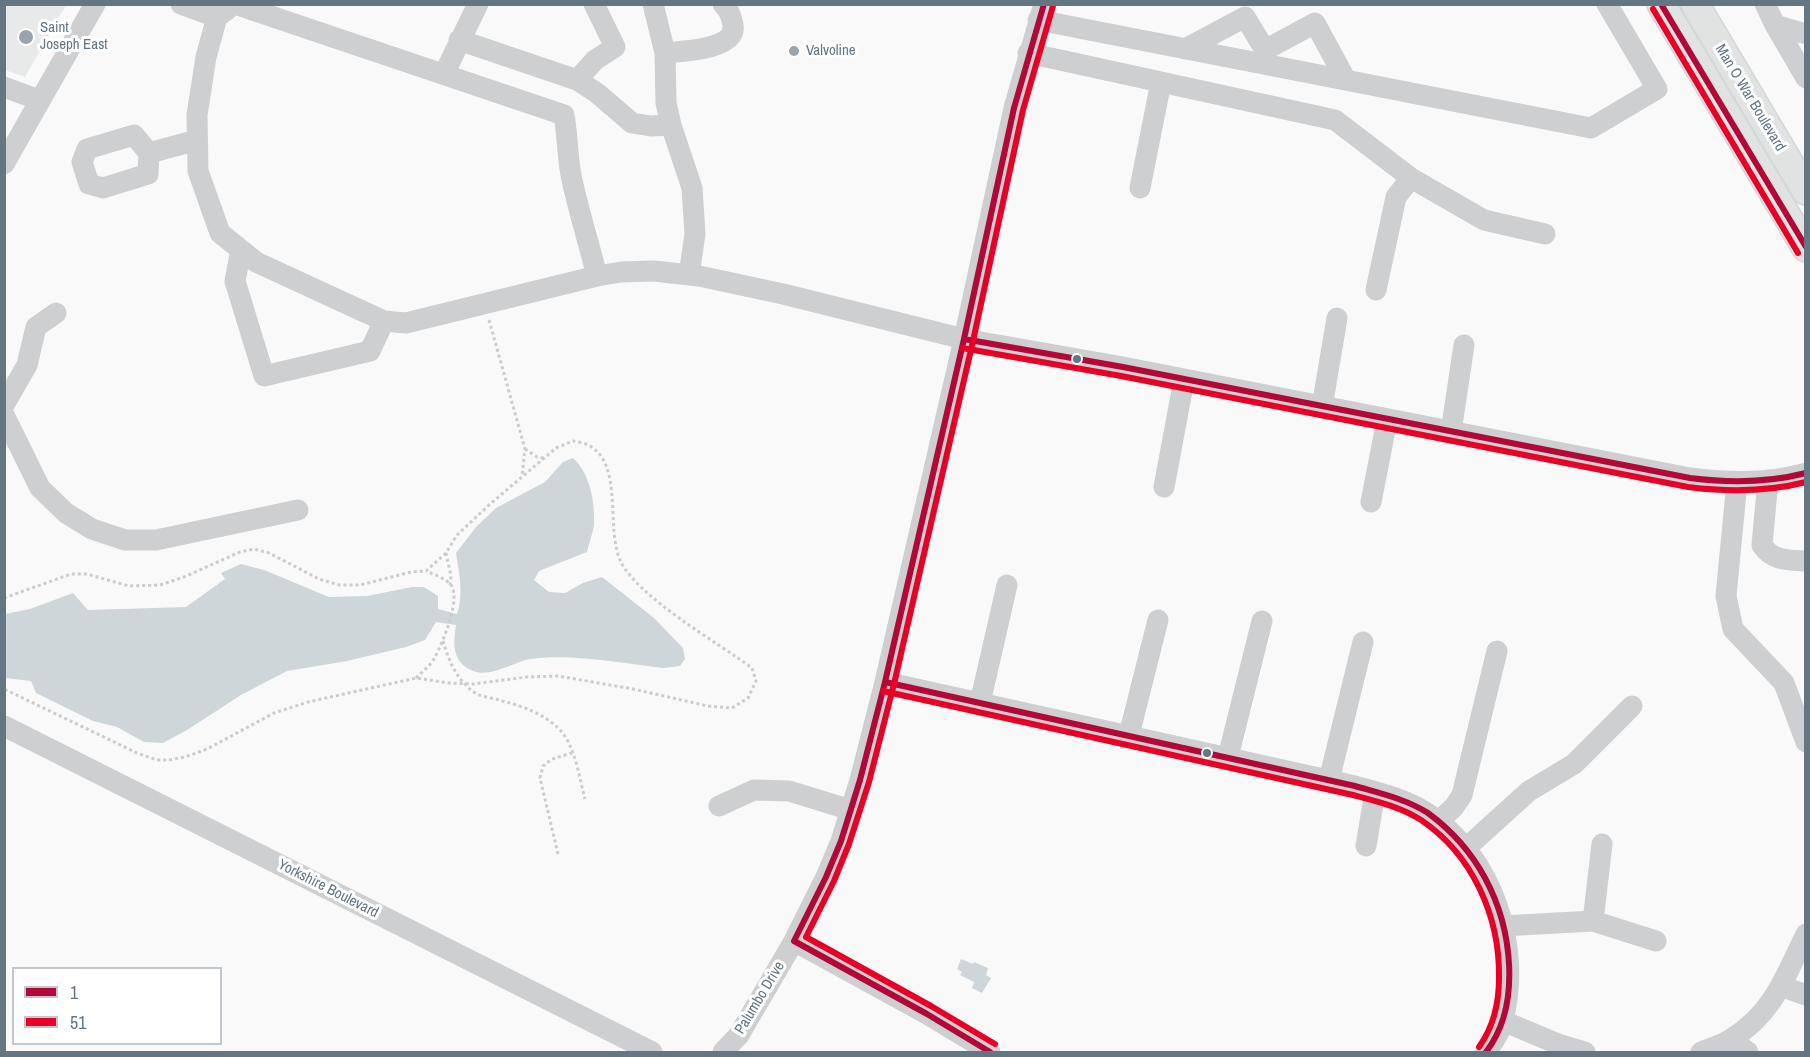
<!DOCTYPE html>
<style>
body{margin:0}
#map{position:relative;width:1810px;height:1057px;overflow:hidden;background:#f9f9f9;font-family:"Archivo Narrow",sans-serif}
canvas{display:block}
.frame{position:absolute;inset:0;border:6px solid #657683;pointer-events:none}
.legend{position:absolute;left:12px;top:967px;width:210px;height:78px;box-sizing:border-box;background:#fff;border:2px solid #c1c8cd;margin:0;padding:8px 10px;list-style:none;font-size:18px;color:#657683}
.legend li{display:flex;align-items:center;gap:12px;height:30px}
.legend b{width:30px;border:2px solid #c1c8cd}
</style>
<div id="map">
<canvas width="1810" height="1057"></canvas>
<div class="frame"></div>
<ul class="legend">
<li><b style="height:8px;background:#b30738"></b>1</li>
<li><b style="height:8px;background:#e80027"></b>51</li>
</ul>
</div>
<script>
const ctx = document.querySelector('canvas').getContext('2d');
ctx.lineJoin = 'round';
function fillPath(path, color) {
  ctx.fillStyle = color;
  ctx.fill(path, 'evenodd');
}
function trace(path, color, width, dash) {
  ctx.strokeStyle = color;
  ctx.lineWidth = width;
  ctx.lineCap = dash ? 'butt' : 'round';
  ctx.setLineDash(dash || []);
  ctx.stroke(path);
}
function write(font, color, halo, rows, align = 'center') {
  ctx.font = font + ' "Archivo Narrow",sans-serif';
  ctx.lineWidth = 6;
  ctx.setLineDash([]);
  ctx.textBaseline = 'middle';
  ctx.strokeStyle = halo;
  ctx.fillStyle = color;
  for (const [text, x, y, turn = 0] of rows) {
    ctx.save();
    ctx.translate(x, y);
    ctx.rotate((+turn || 0) * Math.PI / 180);
    ctx.textAlign = isNaN(turn) ? turn : align;
    if (halo) ctx.strokeText(text, 0, 0);
    ctx.fillText(text, 0, 0);
    ctx.restore();
  }
}
const built = new Path2D(`
 M 5,4 L 66,5 L 25,77 L 5,70 Z`);
const water = new Path2D(`
 M 573,458 C 590,473 595,502 594,524 C 593,533 589,543 587,552 L 539,571 L 534,580 L 549,592 L 565,593 L 583,583 L 602,577 L 654,618 L 683,648 L 685,659 L 680,666 L 663,668 C 623,663 570,653 530,659 C 513,662 491,678 473,671 C 452,662 453,645 456,625 L 436,622 L 425,640 L 406,647 L 347,661 L 287,671 L 241,695 L 187,730 L 163,743 L 144,742 L 117,727 L 93,721 L 36,693 L 31,681 L 5,678 L 5,614 L 30,609 L 73,593 L 88,610 L 186,607 L 225,579 L 221,573 L 241,564 L 264,570 L 329,597 L 367,596 L 412,587 L 424,587 L 438,596 L 438,609 L 457,614 C 464,594 459,573 456,553 L 476,527 L 496,508 L 545,482 L 563,462 Z
 M 961,959 L 973,964 L 974,962 L 988,968 L 986,975 L 991,978 L 982,993 L 972,988 L 974,982 L 960,975 L 962,972 L 957,969 Z`);
const path = new Path2D(`
 M 489,320 L 525,449 L 522,476
 M 525,449 L 537,457 L 544,458
 M 446,553 L 451,576 L 450,585
 M 4,598 L 71,574 L 87,574 L 129,586 L 160,585 L 184,577 L 240,552 L 254,549 L 269,553 L 319,579 L 339,585 L 360,585 L 411,572 L 426,571 L 446,553 L 457,535 L 489,505 L 556,448 L 573,441 C 578,442 585,443 590,446 C 624,466 605,530 621,562 C 639,598 717,642 752,668 L 756,681 L 748,698 L 732,708 L 708,706 L 633,689 L 558,676 L 527,677 L 473,684 L 449,683 L 416,678 L 308,702 L 274,713 L 207,749 L 185,757 L 169,760 L 157,760 L 137,753 L 4,689
 M 443,641 C 449,661 457,682 477,694 C 483,697 492,698 499,700 C 521,706 544,713 560,730 C 576,747 579,778 585,799
 M 416,678 C 423,671 431,665 435,657 C 443,642 461,599 451,585 C 445,578 435,575 426,571
 M 558,854 L 540,778 L 543,766 L 552,759 L 572,753`);
const minor = new Path2D(`
 M 181,4 L 217,17 L 227,10
 M 235,4 L 564,115 C 568,137 567,158 572,180 C 579,212 589,244 597,276
 M 653,4 L 665,53 L 666,103 L 671,125 L 692,188 L 695,234 L 689,275
 M 1765,4 L 1775,25 L 1806,34
 M 217,17 L 206,57 L 197,115 L 198,171 L 220,233 L 256,262 L 384,321 L 406,323 L 597,276 L 621,272 L 654,271 L 699,276 L 783,294 L 964,339 L 1123,367 L 1690,478 C 1729,483 1767,484 1806,473
 M 1038,20 L 1591,128 L 1657,89 L 1607,4
 M 1775,25 L 1806,78
 M 459,40 L 577,80 L 597,93 L 632,123 L 651,126 L 671,125
 M 1185,49 L 1245,17 L 1265,50 L 1315,23 L 1346,80
 M 665,53 C 682,51 737,50 733,25 C 731,16 730,11 723,4
 M 1028,53 L 1335,120 L 1411,178 L 1484,220 L 1545,234
 M 444,74 L 478,4
 M 577,80 L 595,60 L 615,47 L 594,4
 M 4,87 L 39,100
 M 149,153 L 134,135 L 87,149 L 82,162 L 89,184 L 103,188 L 148,174 L 149,153 L 197,140
 M 4,164 L 95,4
 M 1140,188 L 1161,82
 M 241,250 L 235,281 L 264,376 L 370,351 L 384,321
 M 1376,290 L 1396,197 L 1411,178
 M 4,405 L 27,365 L 36,327 L 56,313
 M 1322,407 L 1337,318
 M 4,415 L 40,488 L 66,513 L 92,529 L 125,540 L 156,540 L 298,510
 M 1451,432 L 1464,345
 M 1768,480 L 1762,545 C 1772,561 1788,560 1806,561
 M 1737,482 L 1726,596 L 1733,629 L 1784,683 L 1806,742
 M 1164,487 L 1184,380
 M 1371,502 L 1387,420
 M 885,682 L 1355,786 C 1380,793 1405,799 1427,813 C 1493,856 1522,946 1503,1020 C 1501,1032 1493,1043 1486,1052
 M 980,703 L 1007,585
 M 4,726 L 652,1052
 M 1129,735 L 1158,620
 M 1228,757 L 1262,621
 M 1329,780 L 1363,642
 M 719,806 L 754,790 L 789,791 L 851,810
 M 1438,822 L 1454,807 L 1462,795 L 1497,651
 M 1366,846 L 1375,792
 M 1465,849 L 1529,791 L 1574,764 L 1632,706
 M 1593,921 L 1656,941
 M 1503,926 L 1593,921 L 1602,844
 M 794,941 L 927,1014 L 990,1052
 M 1781,986 L 1806,995
 M 1503,1021 L 1558,1044 L 1585,1052
 M 1731,1040 L 1748,1052
 M 723,1052 L 739,1035 L 794,941 L 826,877 L 841,841 L 860,780 L 885,682 L 964,339 L 1014,108 L 1044,4
 M 1701,1052 C 1711,1048 1722,1045 1731,1039 C 1773,1014 1786,975 1806,934`);
const major = new Path2D(`
 M 1661,4 L 1806,248
 M 1695,4 L 1806,191`);
const bus1 = new Path2D(`
 M 1661,4 L 1806,247
 M 964,339 L 1123,367 L 1690,478 C 1729,483 1767,483 1806,473
 M 885,682 L 1355,786 C 1379,793 1406,799 1428,813 C 1451,830 1471,852 1485,878 C 1512,928 1522,1005 1486,1052
 M 794,941 L 826,877 L 841,841 L 860,780 L 885,682 L 964,339 L 1014,108 L 1044,4
 M 794,941 L 927,1014 L 990,1052`);
const bus2 = new Path2D(`
 M 1653,9 L 1798,253
 M 962,348 L 1121,376 L 1688,487 C 1728,492 1767,492 1806,482
 M 883,691 L 1353,795 C 1376,801 1401,807 1421,820 C 1473,855 1500,917 1499,978 C 1499,1003 1494,1026 1479,1047
 M 995,1044 L 931,1006 L 806,937 L 834,881 L 849,844 L 869,782 L 894,684 L 973,341 L 1023,110 L 1053,6`);
const markers = [
 [26,37,8,"#99a4ac"],
 [794,51,6,"#99a4ac"],
 [1077,359,5,"#657683"],
 [1207,753,5,"#657683"]
];
const poiNames = [
 ["Saint",40,28],
 ["Joseph East",40,45],
 ["Valvoline",806,51]
];
const streetNames = [
 ["Man O War Boulevard",1750,98,59],
 ["Yorkshire Boulevard",328,889,27],
 ["Palumbo Drive",760,998,-59]
];
fillPath(built, '#e8e9e9');
fillPath(water, '#ced6d9');
trace(major, '#d5d6d7', 30);
trace(path, '#cbcccd', 3, [3, 3]);
trace(minor, '#cecfd0', 21);
trace(major, '#e1e2e2', 27);
trace(bus1, '#b30738', 6);
trace(bus2, '#e80027', 6);
for (const [x, y, r, color] of markers) {
  const dot = new Path2D();
  dot.arc(x, y, r, 0, 2 * Math.PI);
  ctx.fillStyle = color;
  ctx.fill(dot);
  trace(dot, '#fff', 2);
}
write('15px', '#657683', '#fff', poiNames, 'left');
write('15px', '#657683', '#fff', streetNames);
</script>
